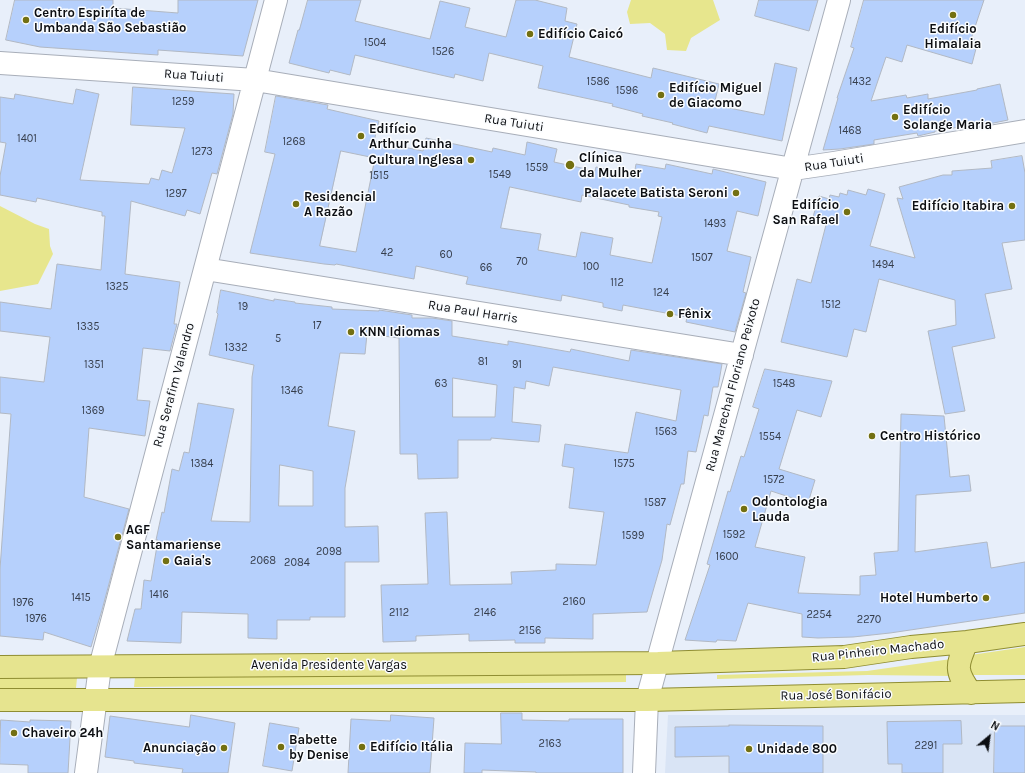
<!DOCTYPE html>
<meta charset="utf-8">
<style>
body{margin:0}
#map{position:relative;width:1025px;height:773px;overflow:hidden;background:#e8effa;font-family:Karla,sans-serif}
canvas{display:block}
.north{position:absolute;left:969px;top:717px;width:40px;height:40px;-webkit-text-stroke:3px #fafcfe;paint-order:stroke;rotate:29deg;font-size:11px;font-weight:700;line-height:16px;text-align:center;color:#0c0e12}
.north::after{content:'';display:block;margin:auto;width:14px;height:18px;background:#0c0e12;clip-path:polygon(50% 0,100% 100%,50% 72%,0 100%)}
</style>
<div id="map">
<canvas width="1025" height="773"></canvas>
<div class="north">N</div>
</div>
<script>
const ctx = document.querySelector('canvas').getContext('2d');
ctx.lineJoin = 'round';
function fillPath(path, color) {
  ctx.fillStyle = color;
  ctx.fill(path, 'evenodd');
}
function trace(path, color, width, dash) {
  ctx.strokeStyle = color;
  ctx.lineWidth = width;
  ctx.lineCap = dash ? 'butt' : 'round';
  ctx.setLineDash(dash || []);
  ctx.stroke(path);
}
function write(font, color, halo, rows, align = 'center') {
  ctx.font = font + ' Karla,sans-serif';
  ctx.lineWidth = 3;
  ctx.setLineDash([]);
  ctx.textBaseline = 'middle';
  ctx.strokeStyle = halo;
  ctx.fillStyle = color;
  for (const [text, x, y, turn = 0] of rows) {
    ctx.save();
    ctx.translate(x, y);
    ctx.rotate((+turn || 0) * Math.PI / 180);
    ctx.textAlign = isNaN(turn) ? turn : align;
    if (halo) ctx.strokeText(text, 0, 0);
    ctx.fillText(text, 0, 0);
    ctx.restore();
  }
}
const built = new Path2D(`
 M 668,715 L 1025,715 L 1025,773 L 665,773 Z`);
const green = new Path2D(`
 M 631,0 L 713,0 L 720,20 L 691,38 L 686,51 L 667,50 L 665,34 L 650,23 L 630,24 L 627,12 Z
 M 0,206 L 35,224 L 49,229 L 50,246 L 53,254 L 38,284 L 0,291 Z
 M 1025,647 L 1025,675 L 973,675 L 970,673 L 969,657 L 971,655 Z
 M 951,659 L 953,676 L 868,675 L 717,679 L 717,675 L 867,671 Z
 M 626,672 L 626,682 L 134,687 L 135,677 Z
 M 0,678 L 77,678 L 76,688 L 0,688 Z`);
const building = new Path2D(`
 M 15,0 L 113,0 L 113,8 L 178,13 L 178,0 L 258,0 L 243,56 L 158,50 L 158,55 L 40,47 L 6,40 Z
 M 308,0 L 361,0 L 355,21 L 430,39 L 440,1 L 470,8 L 465,27 L 506,37 L 516,0 L 535,0 L 567,8 L 565,21 L 577,24 L 569,57 L 651,78 L 653,68 L 719,84 L 714,105 L 764,115 L 775,63 L 797,68 L 782,141 L 709,126 L 707,133 L 672,124 L 673,123 L 642,116 L 643,114 L 612,106 L 613,104 L 538,88 L 543,66 L 489,53 L 483,81 L 455,74 L 454,78 L 423,71 L 355,55 L 350,75 L 330,70 L 329,73 L 289,63 L 298,30 L 299,30 Z
 M 759,0 L 818,0 L 809,31 L 755,16 Z
 M 864,0 L 984,0 L 971,39 L 978,41 L 972,64 L 907,45 L 902,62 L 886,57 L 871,101 L 906,95 L 907,98 L 928,94 L 928,99 L 977,90 L 977,89 L 1000,84 L 1008,120 L 984,125 L 984,123 L 935,131 L 935,132 L 918,136 L 917,133 L 874,140 L 874,144 L 840,149 L 823,150 L 838,98 L 837,98 L 854,48 L 851,47 Z
 M 133,87 L 234,94 L 233,114 L 217,174 L 212,173 L 200,214 L 187,210 L 185,216 L 131,201 L 125,274 L 180,282 L 174,324 L 177,324 L 170,351 L 143,348 L 137,400 L 150,401 L 145,436 L 89,428 L 84,497 L 129,509 L 102,610 L 91,647 L 44,632 L 43,640 L 0,636 L 0,569 L 11,414 L 0,413 L 0,377 L 44,382 L 50,337 L 0,331 L 0,302 L 51,309 L 57,264 L 101,270 L 105,216 L 102,216 L 102,212 L 37,198 L 36,202 L 0,195 L 0,176 L 6,143 L 0,142 L 0,97 L 14,99 L 15,94 L 73,104 L 76,89 L 99,94 L 80,180 L 149,184 L 151,178 L 159,180 L 162,170 L 172,173 L 185,128 L 131,125 Z
 M 276,96 L 328,105 L 327,109 L 379,121 L 374,141 L 423,151 L 426,138 L 492,152 L 493,148 L 525,155 L 527,142 L 557,149 L 554,162 L 595,171 L 596,167 L 634,175 L 636,164 L 665,169 L 666,164 L 712,174 L 713,169 L 766,182 L 758,216 L 737,211 L 727,251 L 751,257 L 743,292 L 746,293 L 735,332 L 686,322 L 687,317 L 623,305 L 622,311 L 603,307 L 603,303 L 562,295 L 561,301 L 466,284 L 468,277 L 416,266 L 414,279 L 336,264 L 335,265 L 324,264 L 250,253 L 275,154 L 265,152 ZM 341,151 L 375,158 L 356,252 L 320,246 ZM 510,187 L 581,202 L 582,195 L 629,205 L 629,207 L 659,212 L 658,216 L 662,217 L 652,263 L 610,255 L 613,238 L 581,232 L 576,257 L 538,250 L 541,234 L 501,228 Z
 M 1022,156 L 1025,173 L 1025,240 L 1002,243 L 1012,289 L 985,294 L 995,338 L 952,347 L 965,411 L 945,414 L 928,331 L 956,325 L 955,300 L 879,279 L 866,332 L 854,329 L 847,357 L 781,342 L 797,279 L 811,283 L 827,221 L 813,217 L 819,196 L 829,199 L 830,195 L 839,197 L 840,193 L 847,195 L 848,190 L 866,195 L 868,189 L 885,194 L 870,246 L 915,258 L 897,198 L 903,199 L 899,187 L 943,175 L 952,175 L 952,171 L 992,168 L 991,161 Z
 M 221,290 L 274,301 L 274,299 L 295,302 L 295,303 L 332,307 L 332,309 L 379,311 L 379,310 L 412,315 L 412,318 L 432,318 L 452,321 L 452,336 L 508,345 L 508,341 L 570,352 L 571,349 L 629,361 L 631,350 L 722,364 L 718,387 L 713,387 L 708,416 L 704,415 L 696,452 L 688,451 L 684,484 L 681,484 L 670,525 L 667,524 L 662,560 L 647,612 L 593,614 L 593,639 L 545,638 L 545,643 L 515,643 L 515,640 L 469,641 L 469,634 L 416,636 L 416,641 L 383,642 L 381,585 L 428,584 L 425,513 L 447,512 L 450,585 L 512,584 L 511,572 L 556,570 L 556,564 L 596,565 L 604,512 L 569,508 L 574,468 L 562,466 L 565,444 L 628,453 L 636,412 L 676,421 L 681,390 L 553,367 L 549,386 L 526,381 L 525,389 L 514,387 L 512,422 L 541,425 L 539,442 L 491,438 L 491,440 L 458,440 L 458,478 L 418,479 L 417,454 L 400,454 L 399,338 L 367,334 L 365,354 L 340,353 L 328,426 L 355,431 L 345,488 L 345,527 L 378,526 L 379,562 L 345,562 L 345,617 L 310,617 L 310,620 L 277,620 L 277,639 L 248,638 L 248,614 L 182,612 L 181,643 L 127,641 L 135,609 L 141,609 L 144,580 L 151,581 L 158,540 L 156,540 L 162,512 L 164,513 L 172,469 L 179,471 L 184,452 L 189,453 L 198,403 L 234,409 L 211,521 L 250,522 L 252,377 L 254,365 L 209,355 L 218,314 L 217,313 ZM 453,378 L 497,385 L 495,417 L 453,417 ZM 280,465 L 313,471 L 313,506 L 279,506 Z
 M 765,369 L 832,381 L 821,417 L 797,410 L 779,469 L 815,480 L 808,503 L 771,491 L 755,547 L 805,557 L 798,593 L 860,595 L 860,576 L 876,575 L 874,553 L 898,551 L 901,414 L 944,416 L 950,477 L 969,475 L 971,491 L 916,495 L 915,552 L 987,542 L 991,568 L 1025,562 L 1025,613 L 890,633 L 853,637 L 818,638 L 802,637 L 802,614 L 748,603 L 736,641 L 717,640 L 716,642 L 685,640 L 710,565 L 707,564 L 728,491 L 730,492 L 741,456 L 744,457 L 759,409 L 753,407 Z
 M 501,713 L 522,713 L 522,720 L 569,721 L 569,719 L 623,719 L 623,773 L 536,773 L 536,772 L 482,770 L 482,773 L 464,773 L 465,743 L 501,744 Z
 M 191,715 L 235,723 L 228,773 L 182,773 L 183,769 L 134,763 L 134,761 L 105,757 L 110,716 L 189,727 Z
 M 391,715 L 434,718 L 430,773 L 348,773 L 351,719 L 390,721 Z
 M 1,720 L 30,722 L 30,720 L 71,721 L 68,773 L 28,773 L 28,765 L 0,764 Z
 M 961,721 L 962,744 L 943,744 L 943,773 L 902,773 L 902,764 L 888,764 L 887,722 Z
 M 270,723 L 299,728 L 292,771 L 263,766 Z
 M 729,725 L 823,726 L 823,773 L 729,773 L 729,756 L 675,757 L 675,727 L 729,726 Z
 M 995,726 L 1025,726 L 1025,773 L 994,773 Z`);
const minor = new Path2D(`
 M 0,63 L 255,80 L 793,169 L 834,163 L 1025,131
 M 205,269 L 742,355
 M 86,773 L 100,667 L 276,0
 M 644,773 L 647,700 L 839,0`);
const major = new Path2D(`
 M 967,642 C 956,666 955,671 971,693
 M 0,667 L 658,663 L 844,657 L 911,647 L 967,642 L 1025,634
 M 0,700 L 647,700 L 1025,691`);
const markers = [
 [953,15,4,"#737012"],
 [26,20,4,"#737012"],
 [530,34,4,"#737012"],
 [661,95,4,"#737012"],
 [895,117,4,"#737012"],
 [361,136,4,"#737012"],
 [471,160,4,"#737012"],
 [570,165,5,"#737012"],
 [736,193,4,"#737012"],
 [296,204,4,"#737012"],
 [1012,206,4,"#737012"],
 [847,212,4,"#737012"],
 [670,314,4,"#737012"],
 [351,332,4,"#737012"],
 [872,436,4,"#737012"],
 [744,509,4,"#737012"],
 [118,537,4,"#737012"],
 [166,561,4,"#737012"],
 [986,598,4,"#737012"],
 [14,733,4,"#737012"],
 [281,747,4,"#737012"],
 [362,747,4,"#737012"],
 [224,748,4,"#737012"],
 [749,749,4,"#737012"]
];
const numberNames = [
 ["1504",375,43],
 ["1526",443,52],
 ["1586",598,82],
 ["1432",860,82],
 ["1596",627,91],
 ["1259",183,102],
 ["1468",850,131],
 ["1401",27,139],
 ["1268",294,142],
 ["1273",202,152],
 ["1559",537,168],
 ["1549",500,175],
 ["1515",379,176],
 ["1297",176,194],
 ["1493",715,224],
 ["42",387,253],
 ["60",446,255],
 ["1507",702,258],
 ["70",522,262],
 ["1494",883,265],
 ["100",591,267],
 ["66",486,268],
 ["112",617,283],
 ["1325",117,287],
 ["124",661,293],
 ["1512",831,305],
 ["19",243,307],
 ["17",317,326],
 ["1335",88,327],
 ["5",278,339],
 ["1332",236,348],
 ["81",483,362],
 ["1351",94,365],
 ["91",517,365],
 ["63",441,384],
 ["1548",784,384],
 ["1346",292,391],
 ["1369",93,411],
 ["1563",666,432],
 ["1554",770,437],
 ["1384",202,464],
 ["1575",624,464],
 ["1572",774,480],
 ["1587",655,503],
 ["1592",734,535],
 ["1599",633,536],
 ["2098",329,552],
 ["1600",727,557],
 ["2068",263,561],
 ["2084",297,563],
 ["1416",159,595],
 ["1415",81,598],
 ["2160",574,602],
 ["1976",23,603],
 ["2112",399,613],
 ["2146",485,613],
 ["2254",819,615],
 ["1976",36,619],
 ["2270",869,620],
 ["2156",530,631],
 ["2163",550,744],
 ["2291",926,746]
];
const poiNames = [
 ["Centro Espiríta de",34,13],
 ["Umbanda São Sebastião",34,28],
 ["Edifício",953,29,"center"],
 ["Himalaia",953,44,"center"],
 ["Edifício Caicó",538,34],
 ["Edifício Miguel",669,88],
 ["de Giacomo",669,103],
 ["Edifício",903,110],
 ["Solange Maria",903,125],
 ["Edifício",369,129],
 ["Arthur Cunha",369,144],
 ["Clínica",579,158],
 ["da Mulher",579,173],
 ["Cultura Inglesa",463,160,"right"],
 ["Palacete Batista Seroni",728,193,"right"],
 ["Residencial",304,197],
 ["A Razão",304,212],
 ["Edifício",839,205,"right"],
 ["San Rafael",839,220,"right"],
 ["Edifício Itabira",1004,206,"right"],
 ["Fênix",678,314],
 ["KNN Idiomas",359,332],
 ["Centro Histórico",880,436],
 ["Odontologia",752,502],
 ["Lauda",752,517],
 ["AGF",126,530],
 ["Santamariense",126,545],
 ["Gaia's",174,561],
 ["Hotel Humberto",978,598,"right"],
 ["Chaveiro 24h",22,733],
 ["Babette",289,740],
 ["by Denise",289,755],
 ["Edifício Itália",370,747],
 ["Anunciação",216,748,"right"],
 ["Unidade 800",757,749]
];
const streetNames = [
 ["Rua Tuiuti",194,76,4],
 ["Rua Tuiuti",514,123,9],
 ["Rua Tuiuti",834,163,-9],
 ["Rua Paul Harris",473,312,9],
 ["Rua Serafim Valandro",174,385,-75],
 ["Rua Marechal Floriano Peixoto",733,385,-75],
 ["Rua Pinheiro Machado",878,651,-6],
 ["Avenida Presidente Vargas",329,665],
 ["Rua José Bonifácio",836,695,-1]
];
fillPath(built, '#d9e4f5');
fillPath(green, '#e7e68d');
fillPath(building, '#b6d0fc');
trace(building, '#b1b8c3', 1);
trace(minor, '#a8aeb9', 24);
trace(major, '#8f8d32', 24);
trace(minor, '#fff', 22);
trace(major, '#e6e48f', 22);
for (const [x, y, r, color] of markers) {
  const dot = new Path2D();
  dot.arc(x, y, r, 0, 2 * Math.PI);
  ctx.fillStyle = color;
  ctx.fill(dot);
  trace(dot, '#fafcfe', 1.5);
}
write('11px', '#363e4c', null, numberNames);
write('bold 13px', '#0c0e12', '#fafcfe', poiNames, 'left');
write('13px', '#0c0e12', '#fafcfe', streetNames);
</script>
